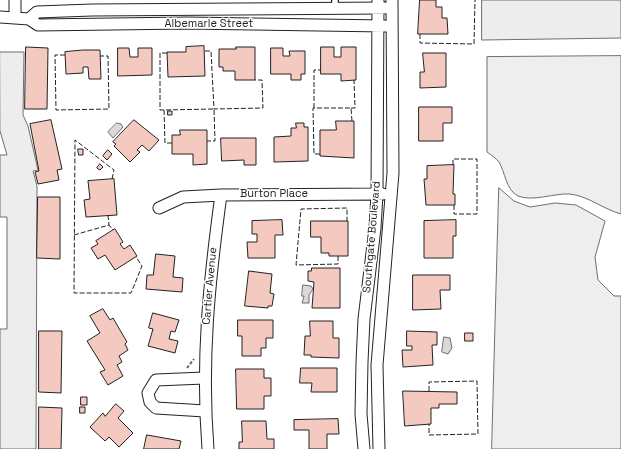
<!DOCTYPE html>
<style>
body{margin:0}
canvas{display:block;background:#fff}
</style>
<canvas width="621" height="449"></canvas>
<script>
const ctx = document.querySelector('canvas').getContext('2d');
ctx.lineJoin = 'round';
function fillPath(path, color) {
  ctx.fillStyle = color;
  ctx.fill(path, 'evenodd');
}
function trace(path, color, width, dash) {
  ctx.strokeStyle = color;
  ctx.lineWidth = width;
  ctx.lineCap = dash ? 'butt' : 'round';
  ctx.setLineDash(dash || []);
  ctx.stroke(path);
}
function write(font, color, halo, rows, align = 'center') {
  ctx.font = font + ' "Space Grotesk",sans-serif';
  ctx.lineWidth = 3;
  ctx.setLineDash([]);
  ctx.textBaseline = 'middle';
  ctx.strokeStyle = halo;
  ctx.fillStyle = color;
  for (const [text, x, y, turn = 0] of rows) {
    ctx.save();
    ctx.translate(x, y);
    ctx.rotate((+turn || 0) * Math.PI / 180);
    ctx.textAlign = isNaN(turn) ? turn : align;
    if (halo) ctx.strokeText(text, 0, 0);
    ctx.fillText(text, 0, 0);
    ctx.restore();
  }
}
const green = new Path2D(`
 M 621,56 L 621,214 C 603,209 588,196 570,194 C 554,193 533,202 518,196 C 506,190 505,172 499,162 C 496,158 491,155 487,152 L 487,57 Z
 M 499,188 L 514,201 L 530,207 L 555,203 L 576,205 L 605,221 L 595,257 L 598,280 L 614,296 L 621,296 L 621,449 L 492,449 Z`);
const parking = new Path2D(`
 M 482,0 L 621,0 L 621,38 L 482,40 Z
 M 0,52 L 24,52 L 23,115 L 28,126 L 38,170 L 33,171 L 37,186 L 36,449 L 0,449 L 0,329 L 7,329 L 7,217 L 0,217 L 0,155 L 7,155 L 0,131 Z`);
const water = new Path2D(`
 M 117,123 L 121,124 L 123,127 L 113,138 L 108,132 Z
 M 303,285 L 311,286 L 313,289 L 309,295 L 309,303 L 302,303 L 304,296 L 302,296 Z
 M 444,337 L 450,338 L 452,348 L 448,354 L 442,352 Z`);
const building = new Path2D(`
 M 420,0 L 436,0 L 436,7 L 442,7 L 442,18 L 447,18 L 448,34 L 418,34 Z
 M 204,46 L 205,76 L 168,77 L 167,52 L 186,52 L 186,47 Z
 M 26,47 L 48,48 L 47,109 L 25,109 Z
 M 236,47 L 255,47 L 255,80 L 235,80 L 235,71 L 223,71 L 223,67 L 219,67 L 219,49 L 236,49 Z
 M 321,47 L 334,47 L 334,57 L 341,57 L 341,47 L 356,47 L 356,80 L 341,81 L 341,74 L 321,74 Z
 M 118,48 L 129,48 L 130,57 L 138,57 L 138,48 L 152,48 L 152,75 L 118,76 Z
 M 271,48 L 283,48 L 283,56 L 290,56 L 289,51 L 305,51 L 305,74 L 301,74 L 301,80 L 291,80 L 291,74 L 271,74 Z
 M 83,50 L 100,50 L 101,79 L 89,79 L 88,67 L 83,67 L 83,73 L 66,74 L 65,52 Z
 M 423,53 L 446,53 L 446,87 L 420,88 L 420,72 L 424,72 Z
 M 419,107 L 452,107 L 452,123 L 443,123 L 443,141 L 419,141 Z
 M 168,111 L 172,111 L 172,115 L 168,115 Z
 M 51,120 L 62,169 L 57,170 L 59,180 L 38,184 L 35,172 L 39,171 L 30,124 Z
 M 134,120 L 159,140 L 149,151 L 142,145 L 137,150 L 140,152 L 130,162 L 114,146 L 116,144 L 113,142 Z
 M 336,121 L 354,121 L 354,158 L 320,156 L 320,130 L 336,130 Z
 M 296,123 L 304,123 L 304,127 L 308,127 L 308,161 L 274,162 L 274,137 L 291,136 L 291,128 L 296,128 Z
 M 180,130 L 207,130 L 207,164 L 193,165 L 193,154 L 172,154 L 172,135 L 180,135 Z
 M 221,138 L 256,138 L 256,165 L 244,165 L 244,160 L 222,161 Z
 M 78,149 L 83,149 L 83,155 L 79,155 Z
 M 108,150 L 112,154 L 107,160 L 103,156 Z
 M 100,164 L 103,167 L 100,170 L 97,168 Z
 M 454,165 L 453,194 L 455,194 L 455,205 L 426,205 L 424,179 L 427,179 L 427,166 Z
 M 114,179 L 117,215 L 86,217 L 84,200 L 90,199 L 88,181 Z
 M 38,197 L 60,197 L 60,259 L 37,258 Z
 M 282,220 L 283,235 L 275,235 L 275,258 L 248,258 L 247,242 L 257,242 L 257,234 L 252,234 L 252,221 Z
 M 456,220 L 456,236 L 453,236 L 453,258 L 424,258 L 424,221 Z
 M 311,221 L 348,221 L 348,256 L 329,256 L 329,253 L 321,253 L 321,237 L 311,237 Z
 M 115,229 L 123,242 L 120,244 L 124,249 L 130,245 L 137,256 L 115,270 L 105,255 L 98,259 L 91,248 L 98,244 L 96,241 Z
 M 156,254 L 175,256 L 173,277 L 183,278 L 182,292 L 146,289 L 147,275 L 153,275 Z
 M 312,268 L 340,268 L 340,308 L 312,308 L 314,282 L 308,281 L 308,271 L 311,271 Z
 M 249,271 L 272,274 L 270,293 L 274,294 L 272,306 L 268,306 L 268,308 L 245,306 Z
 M 413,275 L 450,275 L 450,290 L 440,290 L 441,309 L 413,310 Z
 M 103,309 L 110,320 L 113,318 L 127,342 L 125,344 L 128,350 L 119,356 L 122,362 L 117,365 L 123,376 L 108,385 L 100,372 L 105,370 L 87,341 L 100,333 L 90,316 Z
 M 153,313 L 179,320 L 175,332 L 171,331 L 169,339 L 178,341 L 175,353 L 148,346 L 153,329 L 149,328 Z
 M 238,320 L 273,320 L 273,338 L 266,338 L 266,348 L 261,348 L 261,356 L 242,356 L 242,336 L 238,336 Z
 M 310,321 L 333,321 L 333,338 L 339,338 L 339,358 L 311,357 L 311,355 L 304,355 L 305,336 L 310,336 Z
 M 39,331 L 62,331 L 61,393 L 39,392 Z
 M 407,331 L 437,332 L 437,345 L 432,345 L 433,365 L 403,367 L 402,350 L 412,350 L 412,346 L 407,346 Z
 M 465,333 L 473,333 L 473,341 L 465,341 Z
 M 301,368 L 337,368 L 337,392 L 311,392 L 312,383 L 300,383 Z
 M 236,369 L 264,369 L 264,378 L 271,378 L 271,396 L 264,396 L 264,409 L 237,409 Z
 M 403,391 L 457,392 L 457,404 L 439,404 L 439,408 L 431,408 L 431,424 L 405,426 Z
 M 81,397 L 87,397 L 87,405 L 81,405 Z
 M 116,404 L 124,411 L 118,418 L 133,433 L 119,447 L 109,437 L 105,441 L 90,427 L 103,413 L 105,416 Z
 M 39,407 L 62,408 L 61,449 L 39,449 Z
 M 80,407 L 85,407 L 85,413 L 80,413 Z
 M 338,419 L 339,434 L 327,434 L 327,449 L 309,449 L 309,430 L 294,430 L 294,420 Z
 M 242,421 L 266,421 L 267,439 L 274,439 L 274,449 L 239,449 L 239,442 L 242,442 Z
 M 147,435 L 181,441 L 179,449 L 144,449 Z`);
const path = new Path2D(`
 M 187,368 L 194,359`);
const service = new Path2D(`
 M 335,0 L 335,9`);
const minor = new Path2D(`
 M 0,17 L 29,19 L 38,25 L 187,23 L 385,26
 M 15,17 L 15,0
 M 29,19 L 37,12 L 92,10 L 385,8
 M 159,208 L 183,197 L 221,195 L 383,194
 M 204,378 L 156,380 L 148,393 L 150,402 L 156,408 L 205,411
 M 208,449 C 201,361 209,282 221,195
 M 364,449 L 361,414 L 362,362 L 364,319 L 375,228 L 377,194 L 378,0
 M 379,449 L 377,365 L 393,173 L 392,0`);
const fence = new Path2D(`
 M 420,34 L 420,43 L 474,44 L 475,0
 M 205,51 L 211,51 L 214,109 L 263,108 L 262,80 L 255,80
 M 65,55 L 55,55 L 56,110 L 109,109 L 108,56 L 100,56
 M 314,108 L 314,70 L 321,70
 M 351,108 L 355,108 L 354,80
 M 164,110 L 160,110 L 160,53 L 167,53
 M 172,143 L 165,143 L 164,110 L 214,109 L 215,141 L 207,141
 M 320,154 L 314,154 L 313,108 L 351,108 L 352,121
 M 453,165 L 453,159 L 477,159 L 477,214 L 454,214 L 454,205
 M 112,179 L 114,170 L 75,140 L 74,293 L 131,293 L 142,266 L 136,257
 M 108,215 L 109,225
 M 74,235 L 109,225 L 113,230
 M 338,256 L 338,264 L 296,265 L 301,209 L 347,208 L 347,221
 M 429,391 L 429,382 L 477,381 L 478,434 L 429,435 L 429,424`);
const streetNames = [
 ["Albemarle Street",209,24],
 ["Burton Place",274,194],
 ["Southgate Boulevard",372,237,-85],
 ["Cartier Avenue",210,286,-85]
];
fillPath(green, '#eee');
trace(green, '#6f6f6f', 1);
fillPath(parking, '#ededed');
trace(parking, '#6f6f6f', 1);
fillPath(water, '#d9d9d9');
trace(water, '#6f6f6f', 1);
fillPath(building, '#f3c9c0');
trace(building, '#222', 1);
trace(service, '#222', 8);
trace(minor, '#222', 13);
trace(path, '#646464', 2, [3, 2]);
trace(service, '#fff', 5.5);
trace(minor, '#fff', 11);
trace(fence, '#222', 1, [5, 2]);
write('11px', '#222', '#fff', streetNames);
</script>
